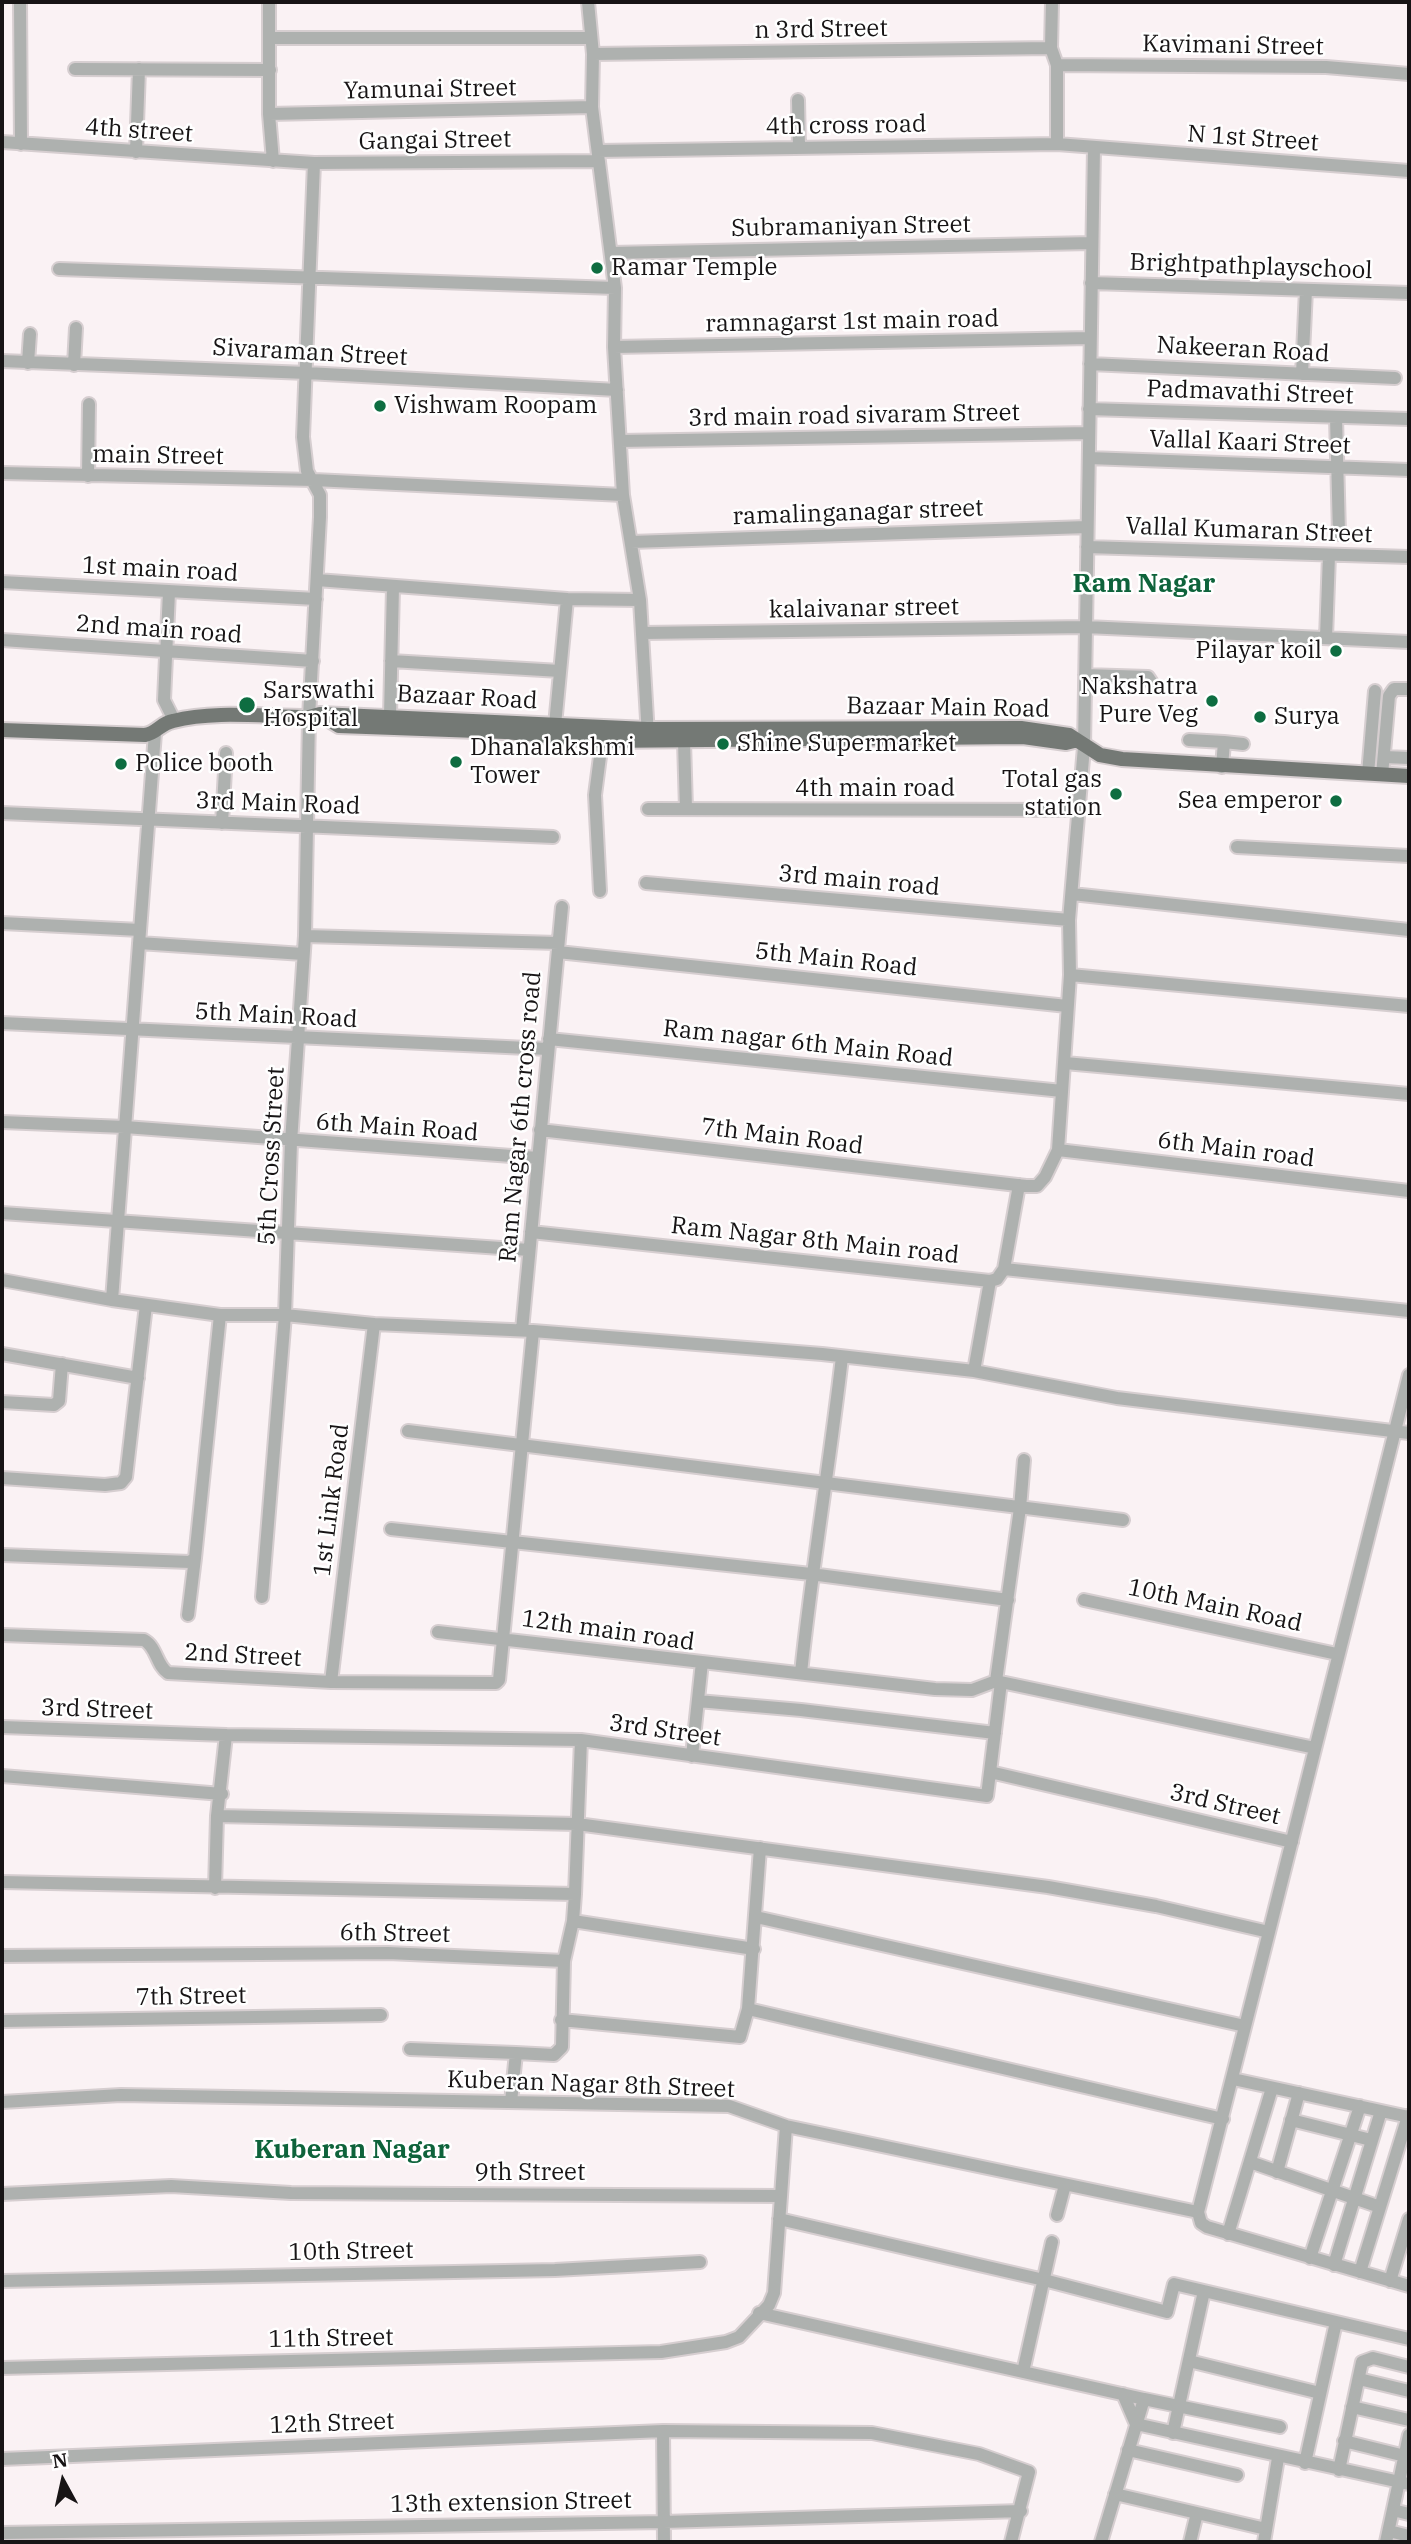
<!DOCTYPE html>
<style>
body{margin:0}
#map{position:relative;width:1411px;height:2544px;overflow:hidden;background:#faf2f4;font-family:"IBM Plex Serif",serif}
canvas{display:block}
.frame{position:absolute;inset:0;border:4px solid #171415;pointer-events:none}
.north{position:absolute;left:28px;top:2446px;width:70px;height:70px;-webkit-text-stroke:5px #fff;paint-order:stroke;rotate:352deg;font-size:19px;font-weight:700;line-height:28px;text-align:center;color:#171415}
.north::after{content:'';display:block;margin:auto;width:24px;height:32px;background:#171415;clip-path:polygon(50% 0,100% 100%,50% 72%,0 100%)}
</style>
<div id="map">
<canvas width="1411" height="2544"></canvas>
<div class="frame"></div>
<div class="north">N</div>
</div>
<script>
const ctx = document.querySelector('canvas').getContext('2d');
ctx.lineJoin = 'round';
function trace(path, color, width, dash) {
  ctx.strokeStyle = color;
  ctx.lineWidth = width;
  ctx.lineCap = dash ? 'butt' : 'round';
  ctx.setLineDash(dash || []);
  ctx.stroke(path);
}
function write(font, color, halo, rows, align = 'center') {
  ctx.font = font + ' "IBM Plex Serif",serif';
  ctx.lineWidth = 5;
  ctx.setLineDash([]);
  ctx.textBaseline = 'middle';
  ctx.strokeStyle = halo;
  ctx.fillStyle = color;
  for (const [text, x, y, turn = 0] of rows) {
    ctx.save();
    ctx.translate(x, y);
    ctx.rotate((+turn || 0) * Math.PI / 180);
    ctx.textAlign = isNaN(turn) ? turn : align;
    if (halo) ctx.strokeText(text, 0, 0);
    ctx.fillText(text, 0, 0);
    ctx.restore();
  }
}
const minor = new Path2D(`
 M 20,2 L 21,144
 M 269,2 L 269,114 L 273,161
 M 588,2 L 593,54 L 592,107 L 615,288 L 614,347 L 623,495 L 640,600 L 648,736
 M 1052,2 L 1051,48 L 1057,65 L 1057,144
 M 270,38 L 591,38
 M 593,54 L 1051,48
 M 1057,65 L 1326,67 L 1409,74
 M 75,69 L 270,70
 M 798,100 L 799,148
 M 269,114 L 592,107
 M 2,142 L 314,163 L 599,161
 M 598,151 L 1057,144 L 1409,171
 M 136,152 L 139,69
 M 611,253 L 1092,243
 M 59,269 L 615,288
 M 1091,283 L 1409,293
 M 614,347 L 1090,338
 M 2,361 L 307,373 L 617,390
 M 28,363 L 30,334
 M 1090,364 L 1395,378
 M 74,365 L 76,328
 M 1302,374 L 1306,290
 M 1089,409 L 1409,419
 M 1336,417 L 1339,534
 M 620,441 L 1089,433
 M 1089,458 L 1409,470
 M 2,473 L 314,480 L 623,495
 M 88,476 L 89,404
 M 631,542 L 1087,527
 M 1087,547 L 1409,557
 M 317,580 L 567,599 L 640,600
 M 2,582 L 316,599
 M 169,592 L 164,700 L 174,720
 M 643,633 L 1086,627 L 1409,642
 M 1326,638 L 1329,555
 M 2,640 L 313,661
 M 391,661 L 560,671
 M 1085,675 L 1148,677 L 1152,683
 M 390,716 L 393,587
 M 555,725 L 567,599
 M 1189,740 L 1224,742
 M 684,741 L 686,809
 M 1384,757 L 1409,758
 M 1222,767 L 1224,742 L 1243,744
 M 1368,774 L 1375,691
 M 1382,775 L 1389,696 L 1394,689 L 1409,689
 M 648,809 L 1077,810
 M 2,813 L 553,837
 M 222,823 L 226,753
 M 1237,847 L 1409,856
 M 646,883 L 1069,920
 M 600,891 L 595,795 L 602,741
 M 1072,894 L 1409,930
 M 2,923 L 140,930
 M 305,936 L 558,943
 M 139,943 L 303,954
 M 558,952 L 1067,1006
 M 1070,975 L 1409,1006
 M 2,1023 L 548,1049
 M 549,1039 L 1062,1091
 M 1065,1063 L 1409,1094
 M 2,1122 L 125,1127 L 538,1158
 M 540,1130 L 1026,1186 L 1037,1186 L 1045,1177 L 1058,1150 L 1070,975 L 1069,920 L 1084,747 L 1094,148
 M 1058,1150 L 1409,1191
 M 2,1213 L 529,1250
 M 531,1232 L 990,1281 L 997,1279 L 1004,1269 L 1019,1185
 M 1004,1269 L 1409,1311
 M 2,1280 L 112,1300 L 220,1315 L 285,1315 L 374,1324 L 533,1331 L 499,1680 L 496,1683 L 331,1682 L 168,1673 C 156,1665 157,1647 144,1640 L 2,1635
 M 990,1281 L 974,1371 L 1117,1398 L 1409,1433
 M 112,1300 L 155,733
 M 522,1330 L 562,907
 M 533,1331 L 822,1354 L 974,1371
 M 2,1354 L 138,1378
 M 2,1402 L 54,1405 L 59,1401 L 62,1364
 M 408,1431 L 1123,1520
 M 2,1478 L 105,1485 L 121,1483 L 126,1477 L 146,1305
 M 391,1529 L 811,1574 L 1008,1600
 M 2,1555 L 190,1562 L 195,1558 L 220,1315
 M 262,1597 L 285,1315 L 291,1142 L 305,936 L 309,717 L 320,517 L 320,495 L 307,471 L 303,437 L 314,163
 M 1084,1600 L 1337,1654
 M 188,1615 L 195,1558
 M 438,1632 L 702,1662 L 692,1756
 M 702,1662 L 935,1689 L 972,1690 L 996,1681 L 1315,1748
 M 801,1673 C 812,1567 830,1462 842,1357
 M 996,1681 L 1020,1508 L 1024,1460
 M 331,1682 L 374,1324
 M 698,1701 L 801,1710 L 995,1733
 M 2,1727 L 226,1735 L 581,1740 L 987,1796 L 990,1772 L 1292,1842
 M 990,1772 L 1001,1682
 M 2,1776 L 222,1794
 M 217,1816 L 577,1824 L 1048,1887 L 1156,1906 L 1269,1932 L 1409,1375
 M 2,1882 L 575,1894 L 573,1921
 M 215,1888 L 217,1816 L 226,1735
 M 575,1894 L 581,1740
 M 756,1917 L 1245,2026
 M 1269,1932 L 1198,2212 L 1201,2223 L 1207,2227 L 1409,2286
 M 2,1956 L 388,1953 L 564,1961 L 573,1921 L 754,1949
 M 748,2009 L 1223,2119
 M 561,2020 L 740,2037 L 748,2009 L 760,1848
 M 2,2021 L 381,2015
 M 410,2049 L 516,2053
 M 1233,2079 L 1409,2117
 M 2,2102 L 121,2095 L 729,2106 L 786,2126 L 1198,2212
 M 511,2102 L 516,2053 L 554,2055 L 562,2047 L 564,1961
 M 1291,2120 L 1371,2140
 M 1250,2162 L 1380,2207
 M 1277,2172 L 1299,2093
 M 2,2194 L 171,2186 L 291,2193 L 781,2196 L 774,2293 L 769,2305 L 739,2337 L 726,2342 L 661,2352 L 2,2368
 M 781,2196 L 786,2126
 M 1057,2215 L 1065,2185
 M 779,2219 L 1044,2280 L 1167,2312 L 1174,2284 L 1409,2339
 M 1228,2234 L 1272,2088
 M 1310,2258 L 1360,2106
 M 1334,2265 L 1381,2111
 M 1360,2272 L 1408,2116
 M 2,2281 L 555,2270 L 700,2262
 M 1390,2281 L 1409,2219
 M 759,2313 L 1144,2399 L 1101,2542
 M 1189,2361 L 1320,2393
 M 1023,2372 L 1052,2242
 M 1359,2379 L 1409,2391
 M 1123,2394 L 1136,2424
 M 1144,2399 L 1280,2427
 M 1352,2407 L 1409,2420
 M 1136,2424 L 1409,2484
 M 663,2431 L 664,2542
 M 1173,2433 L 1204,2291
 M 1344,2441 L 1409,2457
 M 1128,2450 L 1237,2475
 M 2,2459 L 663,2431 L 872,2433 L 979,2454 L 1029,2472 L 1011,2542
 M 1305,2463 L 1336,2322
 M 1339,2470 L 1362,2362 L 1373,2358 L 1409,2367
 M 1115,2494 L 1266,2529
 M 1393,2510 L 1409,2514
 M 1389,2531 L 1409,2536
 M 2,2533 L 664,2522 L 1021,2511
 M 1190,2542 L 1197,2513
 M 1264,2542 L 1278,2458
 M 1386,2542 L 1409,2435`);
const major = new Path2D(`
 M 321,715 L 339,726 L 505,732 L 602,741 L 1023,737 L 1066,743 L 1074,741
 M 2,730 L 145,735 C 157,733 161,723 173,721 C 215,710 265,717 309,717 L 320,714 L 647,729 L 1021,728 L 1069,735 L 1100,755 L 1122,759 L 1409,776`);
const markers = [
 [597,268,7,"#0e6d41"],
 [380,406,7,"#0e6d41"],
 [1336,651,7,"#0e6d41"],
 [1212,701,7,"#0e6d41"],
 [247,705,9,"#0e6d41"],
 [1260,717,7,"#0e6d41"],
 [723,744,7,"#0e6d41"],
 [456,762,7,"#0e6d41"],
 [121,764,7,"#0e6d41"],
 [1116,794,7,"#0e6d41"],
 [1336,801,7,"#0e6d41"]
];
const streetNames = [
 ["n 3rd Street",821,30,-1],
 ["Kavimani Street",1233,46,1],
 ["Yamunai Street",430,90,-1],
 ["4th cross road",846,126,-1],
 ["4th street",139,131,4],
 ["N 1st Street",1253,139,4],
 ["Gangai Street",435,141,-1],
 ["Subramaniyan Street",851,227,-1],
 ["Brightpathplayschool",1251,267,2],
 ["ramnagarst 1st main road",852,322,-1],
 ["Nakeeran Road",1243,350,3],
 ["Sivaraman Street",310,353,3],
 ["Padmavathi Street",1250,393,2],
 ["3rd main road sivaram Street",854,416,-1],
 ["Vallal Kaari Street",1250,443,2],
 ["main Street",158,456,1],
 ["ramalinganagar street",858,513,-2],
 ["Vallal Kumaran Street",1249,531,2],
 ["1st main road",160,570,3],
 ["kalaivanar street",864,609,-1],
 ["2nd main road",159,630,4],
 ["Bazaar Road",467,698,3],
 ["Bazaar Main Road",948,708,1],
 ["4th main road",875,789],
 ["3rd Main Road",278,804,2],
 ["3rd main road",859,881,5],
 ["5th Main Road",836,960,6],
 ["5th Main Road",276,1016,3],
 ["Ram nagar 6th Main Road",808,1044,6],
 ["Ram Nagar 6th cross road",521,1117,-85],
 ["6th Main Road",397,1128,4],
 ["7th Main Road",782,1137,7],
 ["6th Main road",1236,1150,7],
 ["5th Cross Street",272,1156,-87],
 ["Ram Nagar 8th Main road",815,1241,6],
 ["1st Link Road",332,1500,-83],
 ["10th Main Road",1215,1606,12],
 ["12th main road",608,1631,8],
 ["2nd Street",243,1656,3],
 ["3rd Street",97,1710,2],
 ["3rd Street",665,1731,8],
 ["3rd Street",1225,1805,13],
 ["6th Street",395,1934,1],
 ["7th Street",191,1997,-1],
 ["Kuberan Nagar 8th Street",591,2085,2],
 ["9th Street",530,2173],
 ["10th Street",351,2252,-1],
 ["11th Street",331,2339,-1],
 ["12th Street",332,2424,-2],
 ["13th extension Street",511,2503,-1]
];
const poiNames = [
 ["Ramar Temple",611,268],
 ["Vishwam Roopam",394,406],
 ["Pilayar koil",1322,651,"right"],
 ["Nakshatra",1198,687,"right"],
 ["Pure Veg",1198,715,"right"],
 ["Sarswathi",263,691],
 ["Hospital",263,719],
 ["Surya",1274,717],
 ["Shine Supermarket",737,744],
 ["Dhanalakshmi",470,748],
 ["Tower",470,776],
 ["Police booth",135,764],
 ["Total gas",1102,780,"right"],
 ["station",1102,808,"right"],
 ["Sea emperor",1322,801,"right"]
];
const neighbourhoodNames = [
 ["Ram Nagar",1144,584],
 ["Kuberan Nagar",352,2150]
];
trace(minor, '#d6ced0', 16);
trace(major, '#d6ced0', 18);
trace(minor, '#aeb1af', 12);
trace(major, '#747975', 14);
for (const [x, y, r, color] of markers) {
  const dot = new Path2D();
  dot.arc(x, y, r, 0, 2 * Math.PI);
  ctx.fillStyle = color;
  ctx.fill(dot);
  trace(dot, '#fff', 2.5);
}
write('24px', '#171415', '#fff', streetNames);
write('24px', '#171415', '#fff', poiNames, 'left');
write('bold 26px', '#0e633b', '#fff', neighbourhoodNames);
</script>
